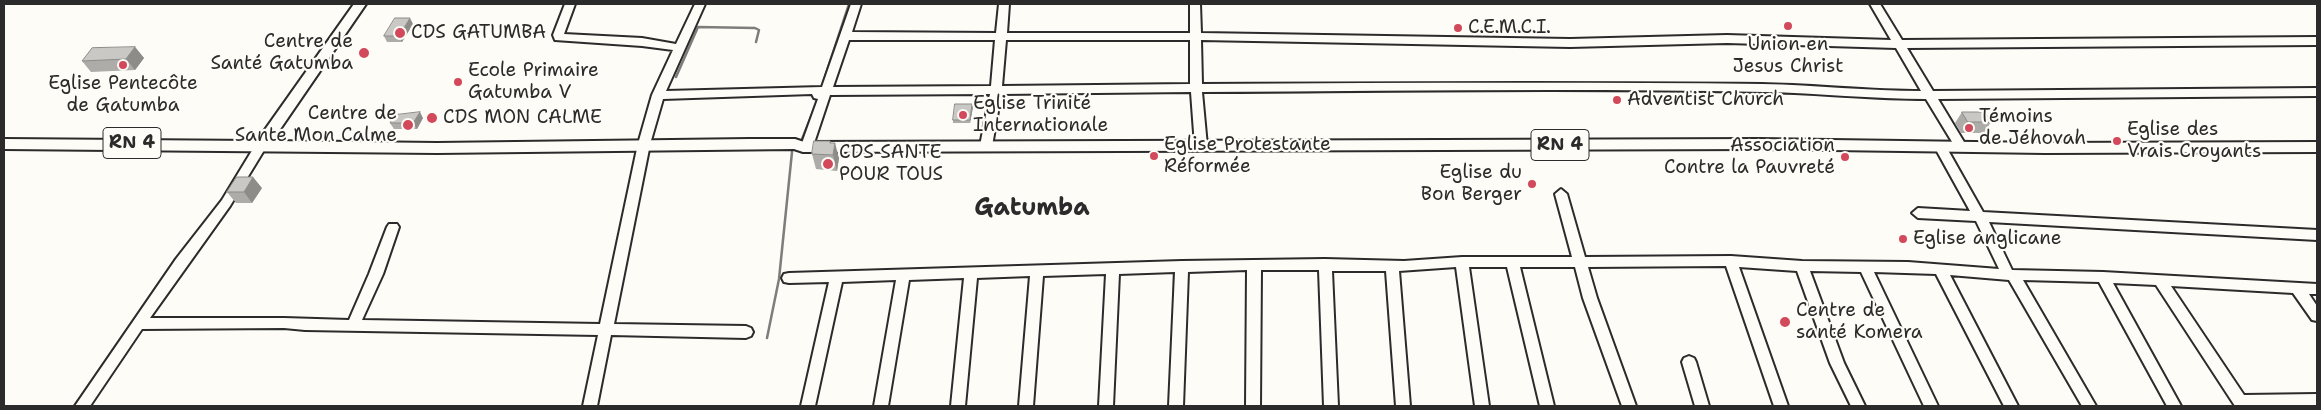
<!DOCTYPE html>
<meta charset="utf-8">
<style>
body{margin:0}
#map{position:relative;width:2321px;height:410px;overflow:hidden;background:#fdfcf7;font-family:"Shantell Sans",sans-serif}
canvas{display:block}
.frame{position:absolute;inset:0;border:5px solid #2b2b2b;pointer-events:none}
</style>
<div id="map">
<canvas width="2321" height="410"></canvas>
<div class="frame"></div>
</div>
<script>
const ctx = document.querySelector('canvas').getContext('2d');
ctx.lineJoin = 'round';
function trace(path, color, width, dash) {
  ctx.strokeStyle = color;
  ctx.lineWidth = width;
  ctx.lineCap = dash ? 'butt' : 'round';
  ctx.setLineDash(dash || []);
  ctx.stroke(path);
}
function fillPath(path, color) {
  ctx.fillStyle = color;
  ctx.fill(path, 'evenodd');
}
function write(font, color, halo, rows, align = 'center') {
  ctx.font = font + ' "Shantell Sans",sans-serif';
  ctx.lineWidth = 4.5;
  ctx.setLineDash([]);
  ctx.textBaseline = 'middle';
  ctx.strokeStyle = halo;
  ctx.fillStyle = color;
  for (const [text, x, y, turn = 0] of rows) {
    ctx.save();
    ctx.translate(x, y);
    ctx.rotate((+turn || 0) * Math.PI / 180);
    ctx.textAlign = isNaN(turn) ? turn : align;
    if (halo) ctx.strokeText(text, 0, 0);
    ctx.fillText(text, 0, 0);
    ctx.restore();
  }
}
const stream = new Path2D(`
 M 676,77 L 698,27 L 755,28 L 759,30 L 756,42
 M 823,83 L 849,4
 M 800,144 L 815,107
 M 1174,272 L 1174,290
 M 1105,303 L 1106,272
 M 767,338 L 779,279 L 792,152
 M 1099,406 L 1100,381`);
const minor = new Path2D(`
 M 565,4 L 575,4 L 564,34 L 642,38 L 676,44 L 695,4 L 705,4 L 666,91 L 822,87 L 851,4 L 861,4 L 852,32 L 996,33 L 999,4 L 1009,4 L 1007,33 L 1190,33 L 1190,4 L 1200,4 L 1201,33 L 1570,39 L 1727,35 L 1891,40 L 1870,4 L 1880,4 L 1902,40 L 2317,37 L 2317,45 L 1907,48 L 1933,91 L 2317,88 L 2317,96 L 1938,99 L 1967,147 L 1961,151 L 1957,150 L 1926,99 C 1872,99 1818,93 1764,92 C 1577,88 1389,91 1202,92 L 1207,146 L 1201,150 L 1195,146 L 1191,92 L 1001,94 L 992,146 L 986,150 L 980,146 L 990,94 L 830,95 L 813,146 L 807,150 L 801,146 L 818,99 L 814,98 L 812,94 L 663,99 L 650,144 L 614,324 L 746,326 L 751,328 L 753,332 L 751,336 L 746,338 L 611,335 L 597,406 L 583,406 L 598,335 L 305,330 L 284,328 L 142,329 L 90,406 L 75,406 L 176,259 L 222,200 L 256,144 L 260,143 L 266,147 L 230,206 L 150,318 L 284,318 L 349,320 L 369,274 L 387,227 L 389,224 L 397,224 L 399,227 L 383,274 L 362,320 L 600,324 L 638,144 L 652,95 L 673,50 L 642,46 L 555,40 L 553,35 ZM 849,40 L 995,40 L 991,86 L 833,87 ZM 1006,40 L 1190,40 L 1190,84 L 1002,86 ZM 1201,40 L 1570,47 L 1727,43 L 1896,48 L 1921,91 C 1868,91 1816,85 1762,84 C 1576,82 1389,83 1202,84 Z
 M 1940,142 L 1944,143 L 1983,212 L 2317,230 L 2317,240 L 1989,222 L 2012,270 L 2103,272 L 2317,284 L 2317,294 L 2309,294 L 2317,306 L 2317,321 L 2312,320 L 2293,293 L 2171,286 L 2244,395 L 2317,394 L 2317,406 L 2235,406 L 2156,285 L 2113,283 L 2181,406 L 2167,406 L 2099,282 L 2023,280 L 2096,406 L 2082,406 L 2009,280 L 1950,275 L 2018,406 L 2004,406 L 1936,274 L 1874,272 L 1938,406 L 1924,406 L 1861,272 L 1810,271 L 1844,363 L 1865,406 L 1851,406 L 1830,363 L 1797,271 L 1739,267 L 1788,406 L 1774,406 L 1726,266 L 1588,267 L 1597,298 L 1636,406 L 1622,406 L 1583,298 L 1575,267 L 1520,267 L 1554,406 L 1540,406 L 1507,267 L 1469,267 L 1489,406 L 1475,406 L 1456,267 L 1399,271 L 1410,406 L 1396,406 L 1386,271 L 1332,271 L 1338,406 L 1324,406 L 1319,270 L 1261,270 L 1260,406 L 1246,406 L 1247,270 L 1188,272 L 1183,406 L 1169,406 L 1175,272 L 1119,274 L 1113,406 L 1099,406 L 1106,274 L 1043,276 L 1033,406 L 1019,406 L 1030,276 L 977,278 L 965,406 L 951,406 L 964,278 L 909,280 L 888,406 L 874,406 L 896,280 L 842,282 L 815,406 L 801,406 L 829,282 L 789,283 L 784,282 L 782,278 L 784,274 L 789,273 L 1182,261 L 1325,259 L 1404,261 L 1462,257 L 1572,257 L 1555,194 L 1561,189 L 1567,194 L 1585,257 L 1731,256 L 1802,261 L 1908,262 L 1999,269 L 1976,221 L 1918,218 L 1912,213 L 1918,208 L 1970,211 L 1934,146 Z
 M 1689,356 L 1694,358 L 1696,362 L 1709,406 L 1695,406 L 1682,362 L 1684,358 Z`);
const major = new Path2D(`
 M 354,4 L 366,4 L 272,141 L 437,143 L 750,139 L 795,139 L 804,142 L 1760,139 L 2045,143 L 2317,142 L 2317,152 L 2045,153 L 1760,149 L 803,152 L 794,149 L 437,153 L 4,149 L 4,139 L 257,141 Z`);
const wall = new Path2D(`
 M 413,24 L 402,42 L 387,42 L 384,36 Z
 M 135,47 L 144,58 L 135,70 L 91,72 L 82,61 Z
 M 972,104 L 973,107 L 970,123 L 953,123 L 953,120 Z
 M 1962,112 L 1991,122 L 1984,133 L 1961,133 L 1955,123 Z
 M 423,118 L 417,129 L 394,129 L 390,123 Z
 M 830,141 L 839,158 L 837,171 L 816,169 L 812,154 Z
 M 262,188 L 252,203 L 236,203 L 227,192 Z`);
const shadedWall = new Path2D(`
 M 410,18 L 413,24 L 402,42 L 399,36 Z
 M 135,47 L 144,58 L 135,70 L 126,59 Z
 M 972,104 L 973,107 L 970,123 L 970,120 Z
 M 420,112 L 423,118 L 417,129 L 413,123 Z
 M 830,141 L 833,152 L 835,143 L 839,158 L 837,171 L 830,143 Z
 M 253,177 L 262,188 L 252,203 L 244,192 Z`);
const building = new Path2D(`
 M 395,18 L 410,18 L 399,36 L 384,36 Z
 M 135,47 L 126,59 L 82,61 L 92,48 Z
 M 955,104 L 972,104 L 970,120 L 953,120 Z
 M 420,112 L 413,123 L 390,123 L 395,115 Z
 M 1962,112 L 1985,112 L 1991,122 L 1968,122 Z
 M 814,141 L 830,141 L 830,143 L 835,143 L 833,155 L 812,154 Z
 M 237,177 L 253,177 L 244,192 L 227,192 Z`);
const markers = [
 [1788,26,5,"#d1495b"],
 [1458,28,5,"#d1495b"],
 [400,33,6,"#d1495b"],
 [364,53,6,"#d1495b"],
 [123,65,5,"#d1495b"],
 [458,82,5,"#d1495b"],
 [1617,100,5,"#d1495b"],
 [963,115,5,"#d1495b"],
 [432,118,6,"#d1495b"],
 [408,125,6,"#d1495b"],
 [1969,128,5,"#d1495b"],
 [2117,141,5,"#d1495b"],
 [1154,156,5,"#d1495b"],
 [1845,157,5,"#d1495b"],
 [828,164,6,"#d1495b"],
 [1532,184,5,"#d1495b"],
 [1903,239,5,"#d1495b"],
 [1785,322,6,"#d1495b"]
];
const shields = [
 [132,143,58],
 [1560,145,58]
];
const shieldNames = [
 ["RN 4",132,143],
 ["RN 4",1560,145]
];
const poiNames = [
 ["C.E.M.C.I.",1468,28],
 ["CDS GATUMBA",411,33],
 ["Centre de",353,42,"right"],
 ["Santé Gatumba",353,64,"right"],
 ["Union en",1788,45,"center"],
 ["Jesus Christ",1788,67,"center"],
 ["Ecole Primaire",468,71],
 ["Gatumba V",468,93],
 ["Eglise Pentecôte",123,84,"center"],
 ["de Gatumba",123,106,"center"],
 ["Adventist Church",1627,100],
 ["Eglise Trinité",973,104],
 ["Internationale",973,126],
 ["Centre de",397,114,"right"],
 ["Sante Mon Calme",397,136,"right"],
 ["Témoins",1979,117],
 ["de Jéhovah",1979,139],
 ["CDS MON CALME",443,118],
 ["Eglise des",2127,130],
 ["Vrais Croyants",2127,152],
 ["Eglise Protestante",1164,145],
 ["Réformée",1164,167],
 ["Association",1835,146,"right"],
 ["Contre la Pauvreté",1835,168,"right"],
 ["CDS SANTE",839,153],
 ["POUR TOUS",839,175],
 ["Eglise du",1522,173,"right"],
 ["Bon Berger",1522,195,"right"],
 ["Eglise anglicane",1913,239],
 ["Centre de",1796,311],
 ["santé Komera",1796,333]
];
const districtNames = [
 ["Gatumba",1032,209]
];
trace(stream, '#7e7d7b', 2.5);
trace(minor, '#2b2b2b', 4);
trace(major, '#2b2b2b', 4);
fillPath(minor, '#fdfcf7');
fillPath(major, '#fdfcf7');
fillPath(wall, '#adaca9');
fillPath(shadedWall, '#8d8c89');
fillPath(building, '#c9c8c4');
trace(building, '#8d8c89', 1);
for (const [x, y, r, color] of markers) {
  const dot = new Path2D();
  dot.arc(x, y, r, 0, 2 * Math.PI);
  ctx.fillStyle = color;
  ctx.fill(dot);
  trace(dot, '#fdfcf7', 2);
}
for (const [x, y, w] of shields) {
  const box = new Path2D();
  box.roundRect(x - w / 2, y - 15.5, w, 31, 4);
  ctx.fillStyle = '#fdfcf7';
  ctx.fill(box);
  trace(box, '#2b2b2b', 1);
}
write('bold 18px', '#2b2b2b', null, shieldNames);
write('19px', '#2b2b2b', '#fdfcf7', poiNames, 'left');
write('bold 24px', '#2b2b2b', '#fdfcf7', districtNames);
</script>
